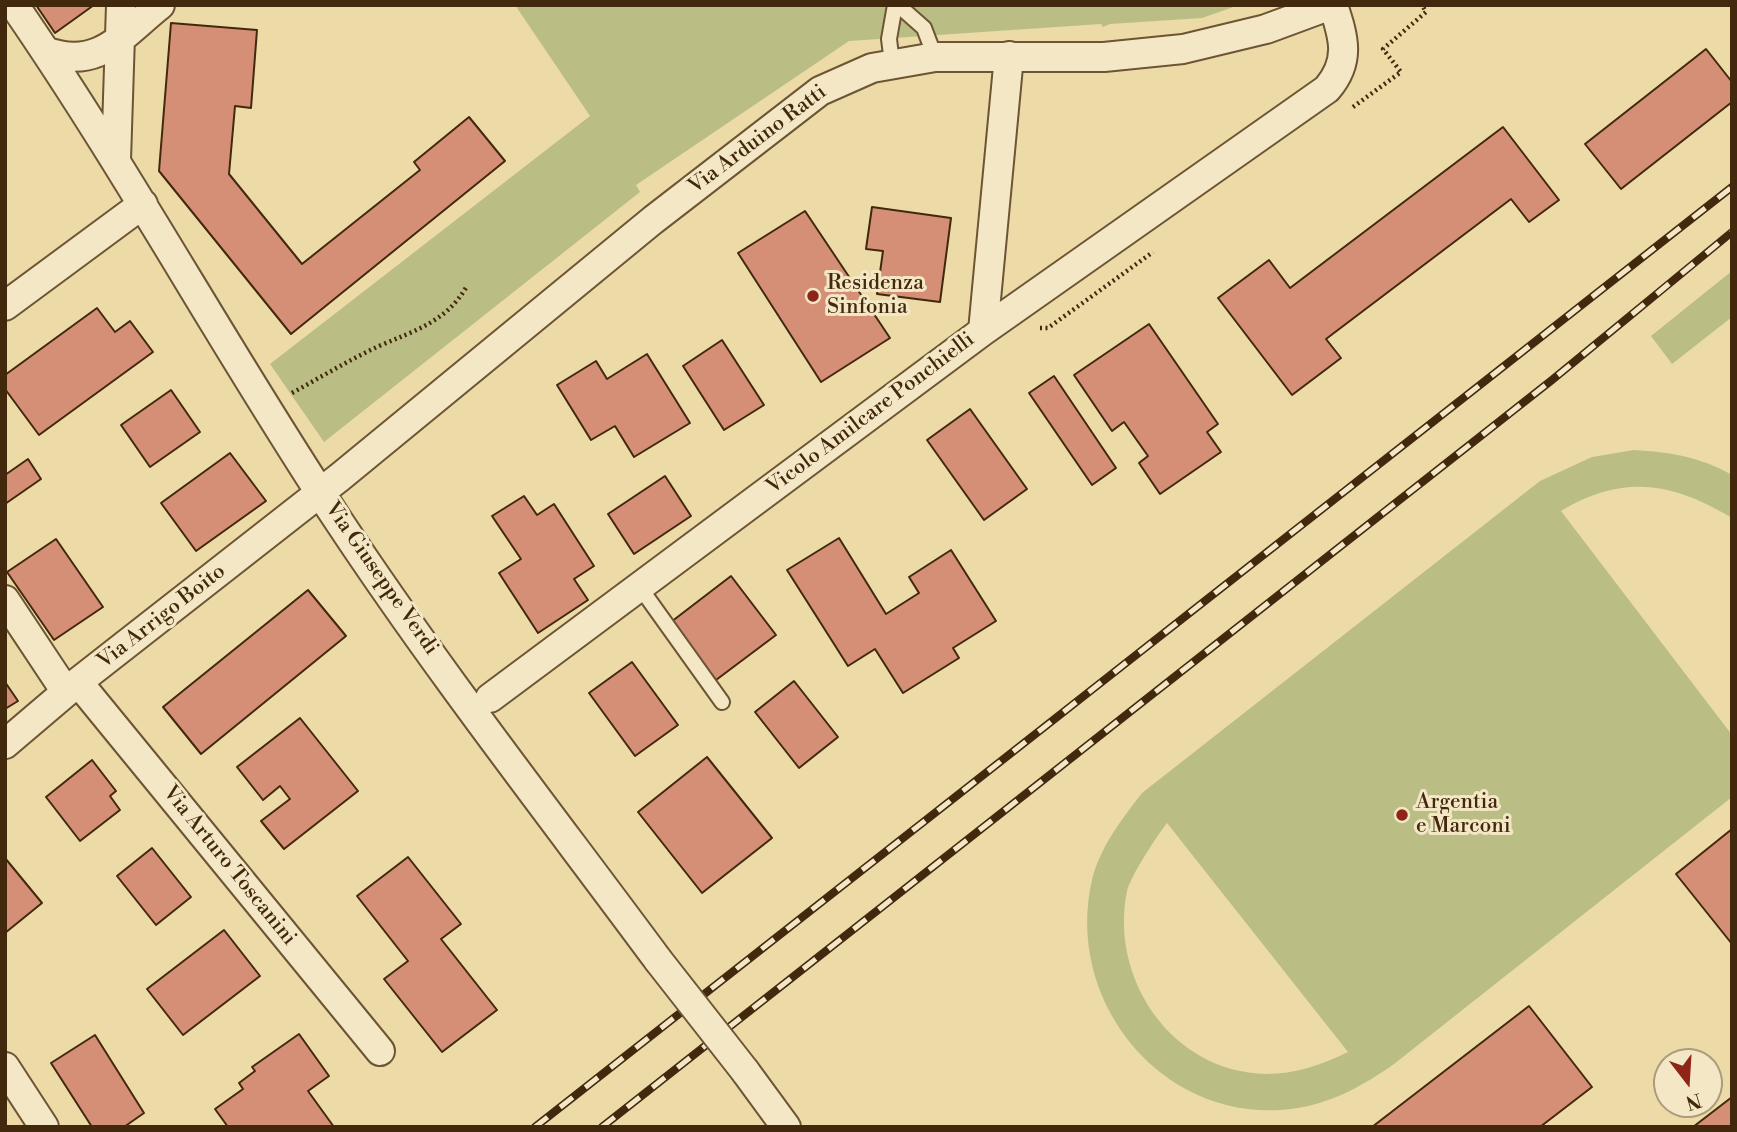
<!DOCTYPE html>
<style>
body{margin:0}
#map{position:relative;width:1737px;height:1132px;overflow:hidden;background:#ecdaa7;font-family:"Libre Bodoni",serif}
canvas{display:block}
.frame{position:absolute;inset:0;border:7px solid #42280d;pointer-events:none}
.north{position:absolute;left:1653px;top:1048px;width:70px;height:70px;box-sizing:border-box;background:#f3e7c6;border:2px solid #ac9b7c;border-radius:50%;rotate:163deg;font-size:19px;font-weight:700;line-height:28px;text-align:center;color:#42280d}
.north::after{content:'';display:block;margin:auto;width:24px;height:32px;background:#8f2418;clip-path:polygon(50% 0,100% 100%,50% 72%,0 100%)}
</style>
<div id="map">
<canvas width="1737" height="1132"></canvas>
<div class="frame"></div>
<div class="north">N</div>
</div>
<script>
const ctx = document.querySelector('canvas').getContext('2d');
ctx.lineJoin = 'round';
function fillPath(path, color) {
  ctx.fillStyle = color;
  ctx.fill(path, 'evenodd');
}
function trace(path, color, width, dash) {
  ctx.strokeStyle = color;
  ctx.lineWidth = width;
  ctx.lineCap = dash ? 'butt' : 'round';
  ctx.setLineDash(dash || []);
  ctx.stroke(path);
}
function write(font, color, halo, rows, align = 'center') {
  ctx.font = font + ' "Libre Bodoni",serif';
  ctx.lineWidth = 6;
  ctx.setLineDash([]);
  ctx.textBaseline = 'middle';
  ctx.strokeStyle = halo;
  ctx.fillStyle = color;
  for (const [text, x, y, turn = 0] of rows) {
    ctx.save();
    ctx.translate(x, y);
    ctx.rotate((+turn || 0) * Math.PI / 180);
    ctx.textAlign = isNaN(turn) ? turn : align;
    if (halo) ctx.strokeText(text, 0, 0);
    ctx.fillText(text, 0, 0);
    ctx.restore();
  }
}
const green = new Path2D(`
 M 515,5 L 1239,5 L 1202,18 L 1110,24 L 1103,27 L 1101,24 L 849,41 L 636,185 L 640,192 L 324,442 L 270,364 L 590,116 Z
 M 1732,271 L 1732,317 L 1672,364 L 1651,336 Z
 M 1634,450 C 1670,452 1701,457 1732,475 L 1732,518 C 1672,482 1623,474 1561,511 L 1732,735 L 1732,797 L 1394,1064 C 1364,1085 1334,1102 1298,1108 C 1168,1129 1063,1005 1092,880 C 1100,847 1122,819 1142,793 L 1540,481 L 1592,457 ZM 1167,823 L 1348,1052 C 1321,1065 1295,1074 1266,1074 C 1172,1072 1109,979 1127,891 C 1131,875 1157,836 1167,823 Z`);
const building = new Path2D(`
 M 36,5 L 94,5 L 55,33 Z
 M 171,23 L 257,30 L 251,108 L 235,106 L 229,174 L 302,264 L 420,170 L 414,162 L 469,117 L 505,161 L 291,334 L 159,171 Z
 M 1706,49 L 1732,82 L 1732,102 L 1621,189 L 1585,144 Z
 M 1503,127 L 1559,200 L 1529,222 L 1511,199 L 1326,339 L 1341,358 L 1292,395 L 1218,298 L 1269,260 L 1290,288 Z
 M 872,207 L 951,218 L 940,302 L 877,294 L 883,251 L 866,249 Z
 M 805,211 L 890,338 L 821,382 L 738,253 Z
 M 97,308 L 115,332 L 130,321 L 153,352 L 39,435 L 5,389 L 5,375 Z
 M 1149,324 L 1218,424 L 1207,432 L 1221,452 L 1160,494 L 1139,463 L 1148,456 L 1124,422 L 1112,431 L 1074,375 Z
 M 722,340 L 764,405 L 724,430 L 683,366 Z
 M 647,354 L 690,423 L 634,457 L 615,426 L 591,440 L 557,385 L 596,361 L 607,379 Z
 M 1054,376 L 1116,468 L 1092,485 L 1029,393 Z
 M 171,390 L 200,432 L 150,467 L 121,425 Z
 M 970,409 L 1027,489 L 984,520 L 927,440 Z
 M 230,453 L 266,501 L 196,551 L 161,503 Z
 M 28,459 L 41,479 L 5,504 L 5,475 Z
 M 665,476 L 691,516 L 634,554 L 608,514 Z
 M 524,496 L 537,515 L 554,504 L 594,566 L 574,579 L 588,600 L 538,633 L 499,573 L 521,559 L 492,516 Z
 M 839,538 L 886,614 L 919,593 L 909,577 L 951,550 L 996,621 L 953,648 L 959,658 L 903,693 L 875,649 L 848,666 L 787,570 Z
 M 56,539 L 103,607 L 54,640 L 7,572 Z
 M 731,576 L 776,635 L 716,680 L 671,622 Z
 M 308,590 L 346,636 L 201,754 L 163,707 Z
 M 632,662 L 678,725 L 635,756 L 589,693 Z
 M 794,681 L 838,737 L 799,768 L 755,712 Z
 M 5,682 L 18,701 L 5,709 Z
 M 300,718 L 358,791 L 284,849 L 261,821 L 290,799 L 280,786 L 263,800 L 237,767 Z
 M 707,757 L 772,838 L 702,893 L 638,812 Z
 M 92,760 L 116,791 L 110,796 L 120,810 L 80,841 L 46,797 Z
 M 1732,829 L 1732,944 L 1676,874 Z
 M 152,848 L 191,897 L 156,925 L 117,876 Z
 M 408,857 L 461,924 L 441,939 L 497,1010 L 442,1052 L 384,979 L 408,961 L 357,896 Z
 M 5,858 L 42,903 L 5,933 Z
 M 224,930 L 260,976 L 183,1035 L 147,989 Z
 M 1529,1006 L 1592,1087 L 1540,1127 L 1372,1127 Z
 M 299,1034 L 329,1076 L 308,1091 L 334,1127 L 228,1127 L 215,1109 L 243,1089 L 239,1083 L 255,1071 L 252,1067 Z
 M 95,1035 L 144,1113 L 124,1127 L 92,1127 L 51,1063 Z
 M 1732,1097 L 1732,1127 L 1693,1127 Z`);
const path = new Path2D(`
 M 1353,107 L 1401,72 L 1383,49 L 1426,12 L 1422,5
 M 1040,328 L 1048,328 L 1153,252
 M 292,393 C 321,377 349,360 379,346 C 416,330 446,322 467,286`);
const service = new Path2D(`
 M 898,5 L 924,28 L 935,57
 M 892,63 L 889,39 L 895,5
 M 639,586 L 722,702`);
const minor = new Path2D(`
 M 14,5 C 129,172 226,351 338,520 C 438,671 550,814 658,960
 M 45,51 C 98,71 121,36 160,5
 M 116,160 L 121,5
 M 5,306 L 143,204
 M 983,331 L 1009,56
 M 5,600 L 66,692
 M 78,682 L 380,1051
 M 490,698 L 983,331 L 1327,89 C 1351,61 1344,38 1333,5
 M 5,744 L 78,682 L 340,477 L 653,220 L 820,91 L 872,68 L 935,57 L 1104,57 L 1183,49 L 1266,29 L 1331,5
 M 5,1067 L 44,1127
 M 745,1071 L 786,1127`);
const rail = new Path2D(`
 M 535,1127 L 1732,187
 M 602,1127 L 1552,380 L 1732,232`);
const minorBridge = new Path2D(`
 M 658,960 L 745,1071`);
const markers = [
 [813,296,7,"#8f2418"],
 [1402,815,7,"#8f2418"]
];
const streetNames = [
 ["Via Arduino Ratti",758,140,-37],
 ["Vicolo Amilcare Ponchielli",871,414,-37],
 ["Via Giuseppe Verdi",381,579,55],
 ["Via Arrigo Boito",162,617,-38],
 ["Via Arturo Toscanini",229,866,51]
];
const poiNames = [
 ["Residenza",827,284],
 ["Sinfonia",827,308],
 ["Argentia",1416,803],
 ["e Marconi",1416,827]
];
fillPath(green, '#babe85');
fillPath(building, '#d58f77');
trace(building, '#42280d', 2);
trace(service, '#6c5434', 18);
trace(minor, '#6c5434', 32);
trace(path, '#42280d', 4.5, [2, 3.5]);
trace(service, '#f3e7c6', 14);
trace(minor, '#f3e7c6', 28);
trace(rail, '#42280d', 8);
trace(rail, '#f3e7c6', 5, [16]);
trace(minorBridge, '#6c5434', 32, []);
trace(minorBridge, '#f3e7c6', 28);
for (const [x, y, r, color] of markers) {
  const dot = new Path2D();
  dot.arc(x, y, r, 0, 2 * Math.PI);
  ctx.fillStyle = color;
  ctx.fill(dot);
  trace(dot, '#f3e7c6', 2.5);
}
write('21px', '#42280d', '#f3e7c6', streetNames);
write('21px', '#42280d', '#f3e7c6', poiNames, 'left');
</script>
